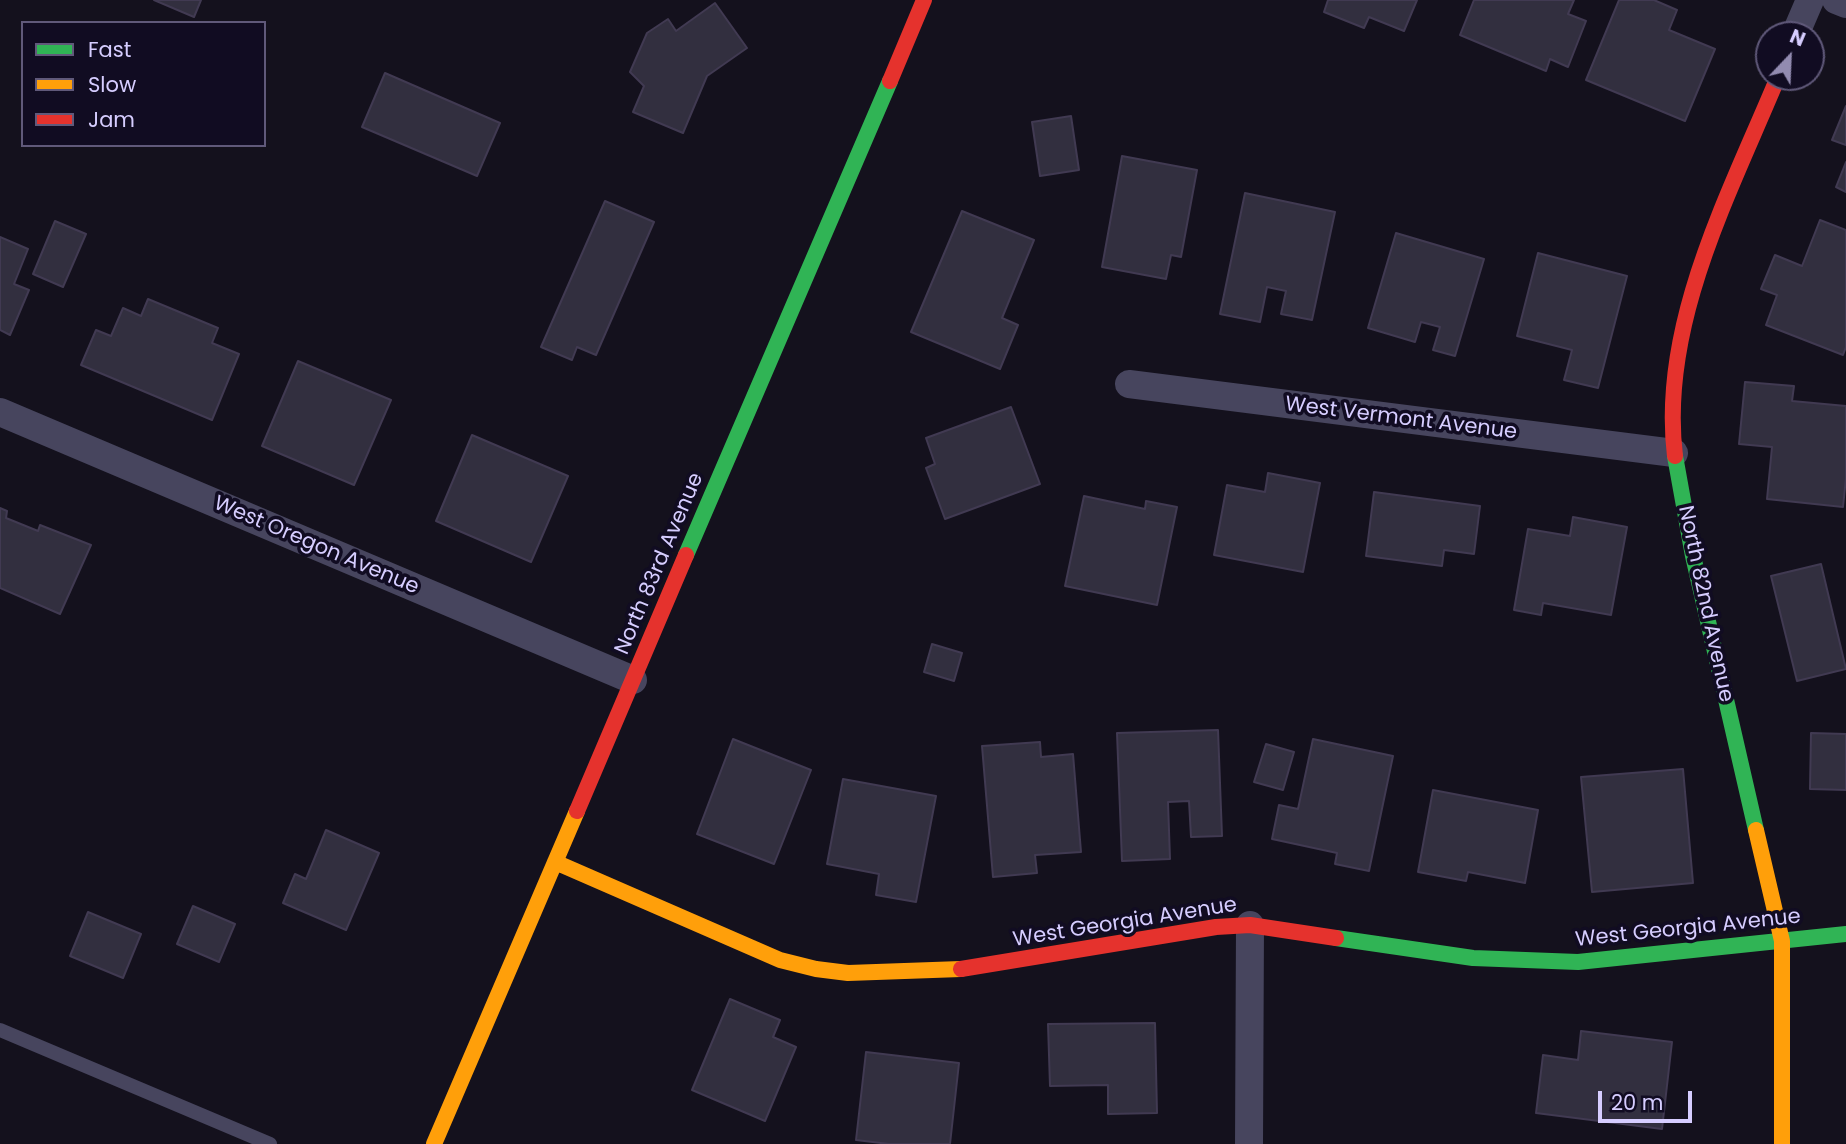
<!DOCTYPE html>
<style>
body{margin:0}
#map{position:relative;width:1846px;height:1144px;overflow:hidden;background:#14111d;font-family:Poppins,sans-serif}
canvas{display:block}
.legend{position:absolute;left:21px;top:21px;width:245px;height:126px;box-sizing:border-box;background:#110c22;border:2px solid #60597a;margin:0;padding:9px 12px;list-style:none;font-size:21px;color:#d6cdff}
.legend li{display:flex;align-items:center;gap:14px;height:35px}
.legend b{width:35px;border:2px solid #60597a}
.north{position:absolute;left:1755px;top:21px;width:70px;height:70px;box-sizing:border-box;background:#110c22;border:2px solid #60597a;border-radius:50%;rotate:23deg;font-size:19px;font-weight:700;line-height:28px;text-align:center;color:#d6cdff}
.north::after{content:'';display:block;margin:auto;width:24px;height:32px;background:#928bb0;clip-path:polygon(50% 0,100% 100%,50% 72%,0 100%)}
.scale{position:absolute;left:1598px;top:1091px;width:94px;height:32px;box-sizing:border-box;border:4px solid #d6cdff;border-top:0;padding-left:9px;font-size:21px;line-height:24px;white-space:nowrap;color:#d6cdff;-webkit-text-stroke:5px #110c22;paint-order:stroke}
</style>
<div id="map">
<canvas width="1846" height="1144"></canvas>
<ul class="legend">
<li><b style="height:9px;background:#30b455"></b>Fast</li>
<li><b style="height:9px;background:#ff9f0a"></b>Slow</li>
<li><b style="height:9px;background:#e5322d"></b>Jam</li>
</ul>
<div class="north">N</div>
<div class="scale">20 m</div>
</div>
<script>
const ctx = document.querySelector('canvas').getContext('2d');
ctx.lineJoin = 'round';
function fillPath(path, color) {
  ctx.fillStyle = color;
  ctx.fill(path, 'evenodd');
}
function trace(path, color, width, dash) {
  ctx.strokeStyle = color;
  ctx.lineWidth = width;
  ctx.lineCap = dash ? 'butt' : 'round';
  ctx.setLineDash(dash || []);
  ctx.stroke(path);
}
function write(font, color, halo, rows, align = 'center') {
  ctx.font = font + ' Poppins,sans-serif';
  ctx.lineWidth = 7;
  ctx.setLineDash([]);
  ctx.textBaseline = 'middle';
  ctx.strokeStyle = halo;
  ctx.fillStyle = color;
  for (const [text, x, y, turn = 0] of rows) {
    ctx.save();
    ctx.translate(x, y);
    ctx.rotate((+turn || 0) * Math.PI / 180);
    ctx.textAlign = isNaN(turn) ? turn : align;
    if (halo) ctx.strokeText(text, 0, 0);
    ctx.fillText(text, 0, 0);
    ctx.restore();
  }
}
const building = new Path2D(`
 M 154,0 L 201,0 L 194,17 Z
 M 1328,0 L 1417,0 L 1404,31 L 1369,17 L 1364,28 L 1324,12 Z
 M 1474,0 L 1574,0 L 1568,14 L 1586,21 L 1568,67 L 1550,59 L 1546,71 L 1460,35 Z
 M 1619,0 L 1654,0 L 1677,10 L 1669,30 L 1715,49 L 1685,121 L 1586,80 Z
 M 715,3 L 747,48 L 707,76 L 683,133 L 633,112 L 644,86 L 630,72 L 647,33 L 668,19 L 676,31 Z
 M 385,73 L 500,123 L 477,176 L 362,127 Z
 M 1846,106 L 1846,145 L 1832,140 Z
 M 1071,116 L 1079,170 L 1040,176 L 1032,122 Z
 M 1122,156 L 1197,170 L 1181,257 L 1171,255 L 1166,279 L 1102,267 Z
 M 1846,162 L 1846,192 L 1836,187 Z
 M 1245,193 L 1335,212 L 1312,320 L 1281,314 L 1286,291 L 1267,287 L 1260,322 L 1220,314 Z
 M 605,201 L 654,222 L 596,355 L 577,347 L 572,360 L 541,347 Z
 M 962,211 L 1034,240 L 1002,318 L 1018,325 L 1000,369 L 911,332 Z
 M 1820,220 L 1846,230 L 1846,347 L 1843,355 L 1766,325 L 1777,295 L 1761,289 L 1775,255 L 1802,266 Z
 M 55,221 L 86,234 L 63,287 L 33,274 Z
 M 1396,233 L 1484,259 L 1455,356 L 1433,350 L 1440,327 L 1421,322 L 1415,342 L 1368,328 Z
 M 0,237 L 28,249 L 14,284 L 29,290 L 10,335 L 0,330 Z
 M 1538,253 L 1627,276 L 1598,388 L 1564,380 L 1572,350 L 1517,336 Z
 M 148,299 L 218,328 L 212,343 L 239,354 L 212,420 L 81,365 L 96,330 L 111,336 L 123,308 L 141,316 Z
 M 298,361 L 391,400 L 354,485 L 262,446 Z
 M 1745,382 L 1794,386 L 1792,401 L 1846,406 L 1846,478 L 1843,507 L 1767,499 L 1772,447 L 1739,444 Z
 M 1011,407 L 1040,484 L 945,519 L 926,468 L 935,464 L 926,438 Z
 M 472,435 L 568,476 L 531,562 L 436,521 Z
 M 1268,473 L 1320,483 L 1303,572 L 1214,555 L 1227,485 L 1265,492 Z
 M 1374,492 L 1480,506 L 1474,554 L 1444,550 L 1442,566 L 1366,556 Z
 M 1084,496 L 1145,509 L 1146,501 L 1177,507 L 1157,605 L 1065,586 Z
 M 0,508 L 7,511 L 6,518 L 38,531 L 40,525 L 91,545 L 60,614 L 0,588 Z
 M 1573,517 L 1627,527 L 1611,615 L 1543,603 L 1541,615 L 1514,610 L 1528,529 L 1570,536 Z
 M 1821,564 L 1846,669 L 1797,681 L 1771,576 Z
 M 932,644 L 962,653 L 954,681 L 924,672 Z
 M 1218,730 L 1222,836 L 1191,837 L 1189,801 L 1168,802 L 1170,859 L 1122,861 L 1117,733 Z
 M 1811,733 L 1846,734 L 1846,790 L 1810,789 Z
 M 733,739 L 811,770 L 774,864 L 697,834 Z
 M 1313,739 L 1393,756 L 1369,871 L 1335,864 L 1337,853 L 1272,839 L 1279,805 L 1298,809 Z
 M 1040,742 L 1041,757 L 1073,754 L 1081,852 L 1035,855 L 1037,873 L 993,877 L 982,746 Z
 M 1266,744 L 1294,752 L 1283,790 L 1254,782 Z
 M 1683,769 L 1693,883 L 1592,892 L 1581,777 Z
 M 843,779 L 936,796 L 916,902 L 876,895 L 879,874 L 827,864 Z
 M 1433,790 L 1538,810 L 1525,883 L 1468,872 L 1466,881 L 1418,872 Z
 M 326,830 L 379,853 L 346,930 L 283,903 L 295,874 L 306,879 Z
 M 193,906 L 235,924 L 219,962 L 177,944 Z
 M 88,912 L 141,934 L 123,978 L 70,956 Z
 M 730,999 L 780,1020 L 773,1037 L 796,1047 L 765,1121 L 692,1090 Z
 M 1155,1023 L 1157,1113 L 1108,1114 L 1108,1085 L 1050,1086 L 1048,1024 Z
 M 1581,1031 L 1672,1042 L 1662,1129 L 1536,1113 L 1543,1055 L 1578,1060 Z
 M 866,1052 L 959,1063 L 950,1144 L 889,1144 L 856,1140 Z`);
const lane = new Path2D(`
 M 0,1030 L 270,1144`);
const street = new Path2D(`
 M 1836,0 L 1846,4
 M 1795,35 L 1810,0
 M 1129,384 L 1674,453
 M 0,412 L 633,680
 M 1249,1144 L 1250,925`);
const fast = new Path2D(`
 M 1675,456 L 1693,556 L 1756,830
 M 686,555 L 890,81
 M 1336,938 L 1473,958 L 1578,962 L 1846,934`);
const slow = new Path2D(`
 M 1756,830 L 1782,941 L 1782,1144
 M 555,862 L 780,960 L 816,969 L 848,973 L 961,969
 M 434,1144 L 577,811`);
const jam = new Path2D(`
 M 890,81 L 924,0
 M 1675,456 C 1659,325 1729,195 1778,77
 M 577,811 L 686,555
 M 961,969 L 1216,927 L 1250,925 L 1336,938`);
const streetNames = [
 ["West Vermont Avenue",1401,419,7],
 ["West Oregon Avenue",316,546,23],
 ["North 83rd Avenue",660,564,-67],
 ["North 82nd Avenue",1705,604,78],
 ["West Georgia Avenue",1125,923,-9],
 ["West Georgia Avenue",1688,929,-6]
];
fillPath(building, '#322f3f');
trace(building, '#413a52', 2);
trace(lane, '#47455e', 14);
trace(street, '#47455e', 28);
trace(fast, '#30b455', 16);
trace(slow, '#ff9f0a', 16);
trace(jam, '#e5322d', 16);
write('21px', '#d6cdff', '#110c22', streetNames);
</script>
